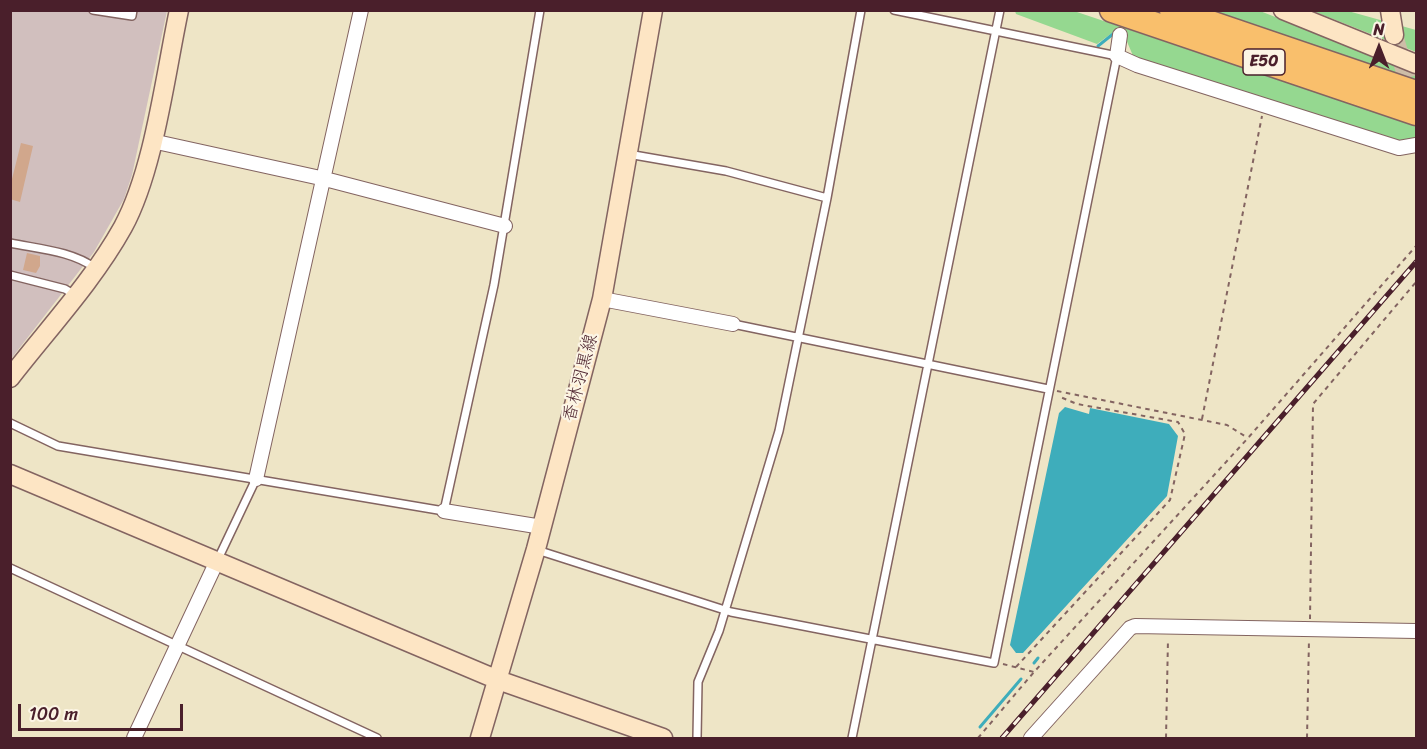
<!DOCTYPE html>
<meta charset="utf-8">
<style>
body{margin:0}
#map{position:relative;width:1427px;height:749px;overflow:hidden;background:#eee5c6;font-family:Sriracha,sans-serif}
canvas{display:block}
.frame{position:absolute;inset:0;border:12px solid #4a1f2b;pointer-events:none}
.north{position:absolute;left:1349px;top:18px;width:60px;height:60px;-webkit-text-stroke:4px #fcf5e5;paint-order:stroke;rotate:0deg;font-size:16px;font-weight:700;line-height:24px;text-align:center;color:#4a1f2b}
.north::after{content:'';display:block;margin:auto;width:21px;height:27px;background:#4a1f2b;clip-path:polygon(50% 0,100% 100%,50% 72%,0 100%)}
.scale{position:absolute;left:18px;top:704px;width:165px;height:27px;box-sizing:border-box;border:3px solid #4a1f2b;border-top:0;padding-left:8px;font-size:18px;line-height:21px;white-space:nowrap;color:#4a1f2b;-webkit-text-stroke:4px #fcf5e5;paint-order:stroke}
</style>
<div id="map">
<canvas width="1427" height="749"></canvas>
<div class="frame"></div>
<div class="north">N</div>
<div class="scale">100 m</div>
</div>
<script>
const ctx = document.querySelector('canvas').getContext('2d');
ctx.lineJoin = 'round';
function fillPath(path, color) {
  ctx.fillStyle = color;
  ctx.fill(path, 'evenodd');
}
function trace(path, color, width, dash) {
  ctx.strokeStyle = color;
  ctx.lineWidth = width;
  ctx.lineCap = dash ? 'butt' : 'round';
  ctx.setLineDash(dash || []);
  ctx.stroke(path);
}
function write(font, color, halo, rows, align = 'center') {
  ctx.font = font + ' Sriracha,"Klee One",sans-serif';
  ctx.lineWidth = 4.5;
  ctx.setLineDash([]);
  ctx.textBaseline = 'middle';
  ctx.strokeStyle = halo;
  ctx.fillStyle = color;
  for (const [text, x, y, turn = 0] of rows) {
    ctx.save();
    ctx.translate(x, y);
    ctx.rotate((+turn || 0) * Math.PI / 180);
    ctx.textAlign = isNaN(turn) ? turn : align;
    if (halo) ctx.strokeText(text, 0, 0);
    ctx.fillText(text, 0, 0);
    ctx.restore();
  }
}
const industrial = new Path2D(`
 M 11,11 L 167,11 L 132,175 L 124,199 L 94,252 L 11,359 Z`);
const green = new Path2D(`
 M 1015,11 L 1074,11 L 1416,126 L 1416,139 L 1402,142 L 1134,58 L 1125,37 L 1112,33 L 1097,44 L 1016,14 Z
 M 1211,11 L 1260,11 L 1416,72 L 1416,81 Z
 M 1313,11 L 1348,11 L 1416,30 L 1416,52 Z`);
const water = new Path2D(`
 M 1065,407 L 1089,414 L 1090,408 L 1169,424 L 1178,436 L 1167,496 L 1023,653 L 1016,653 L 1010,645 L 1059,413 Z`);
const stream = new Path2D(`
 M 1098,46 L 1113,34
 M 1034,663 L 1038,658
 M 980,727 L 1021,679`);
const building = new Path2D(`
 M 21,143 L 33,146 L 20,202 L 10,199 L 10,187 Z
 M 27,253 L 40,256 L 40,266 L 36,273 L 23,270 Z`);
const secondaryTunnel = new Path2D(`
 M 1394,35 L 1413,99`);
const path = new Path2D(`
 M 1057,391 L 1227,425 L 1248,438
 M 1202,419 L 1262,116
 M 1310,619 L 1313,404 L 1416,282
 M 1003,664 L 1034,672
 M 1016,667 L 1170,500 L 1185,434 L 1178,422 L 1077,404 L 1058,396
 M 978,738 L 1034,672 L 1248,438 L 1416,246
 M 1166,738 L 1168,639
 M 1307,738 L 1309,639`);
const lane = new Path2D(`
 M 93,10 L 132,16 L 133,10
 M 628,154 L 726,171 L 827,198
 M 10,243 C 39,249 72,251 95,268
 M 10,275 L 65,289 L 75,295
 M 733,324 L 1048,389
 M 10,423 L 58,446 L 444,511 L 494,285 L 540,10
 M 537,550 L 731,612 L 994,663 L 1117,56 L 894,10
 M 218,559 L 256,479
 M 10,568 L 377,738
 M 697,738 L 698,682 L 719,631 L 779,431 L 827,198 L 861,10
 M 852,738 L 1000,10`);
const street = new Path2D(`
 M 1120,35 L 1117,56 L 1137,65 L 1399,148 L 1416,145
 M 152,141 L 325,179 L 505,226
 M 602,299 L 733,324
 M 256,479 L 361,10
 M 444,511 L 542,527
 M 134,738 L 217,561
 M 1031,738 L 1130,628 L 1135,626 L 1416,631`);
const secondary = new Path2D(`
 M 1283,10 L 1416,64
 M 1390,10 L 1394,35
 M 10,378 C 48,329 93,281 123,227 C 154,170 165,76 179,10
 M 10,474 L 498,680 L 663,738
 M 480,738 L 536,549 L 602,299 L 653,10`);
const highway = new Path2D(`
 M 1112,10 L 1416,113
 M 1172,10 L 1416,93`);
const rail = new Path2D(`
 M 1002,738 L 1416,262`);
const shields = [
 [1264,62,42]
];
const shieldNames = [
 ["E50",1264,62]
];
const streetNames = [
 ["香林羽黒線",581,378,-75]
];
fillPath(industrial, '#d1bfbe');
fillPath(green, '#95d890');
fillPath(water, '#3eadbb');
trace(stream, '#3eadbb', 3);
fillPath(building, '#d1a78c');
trace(secondaryTunnel, '#cdbda7', 18, [18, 9]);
trace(lane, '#836461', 10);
trace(street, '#836461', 16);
trace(secondary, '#836461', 21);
trace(highway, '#836461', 27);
trace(path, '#836461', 2, [4.5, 4.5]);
trace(lane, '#fff', 7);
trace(street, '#fff', 14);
trace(secondary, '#fde5c4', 18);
trace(highway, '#f9bf6c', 24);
trace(rail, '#4a1f2b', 5);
trace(rail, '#fcf5e5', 3, [9]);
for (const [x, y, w] of shields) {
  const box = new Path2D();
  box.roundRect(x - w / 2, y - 13, w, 26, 4.5);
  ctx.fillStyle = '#fcf5e5';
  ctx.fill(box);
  trace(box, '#4a1f2b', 1.5);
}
write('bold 16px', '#4a1f2b', null, shieldNames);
write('18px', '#4a1f2b', '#fcf5e5', streetNames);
</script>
